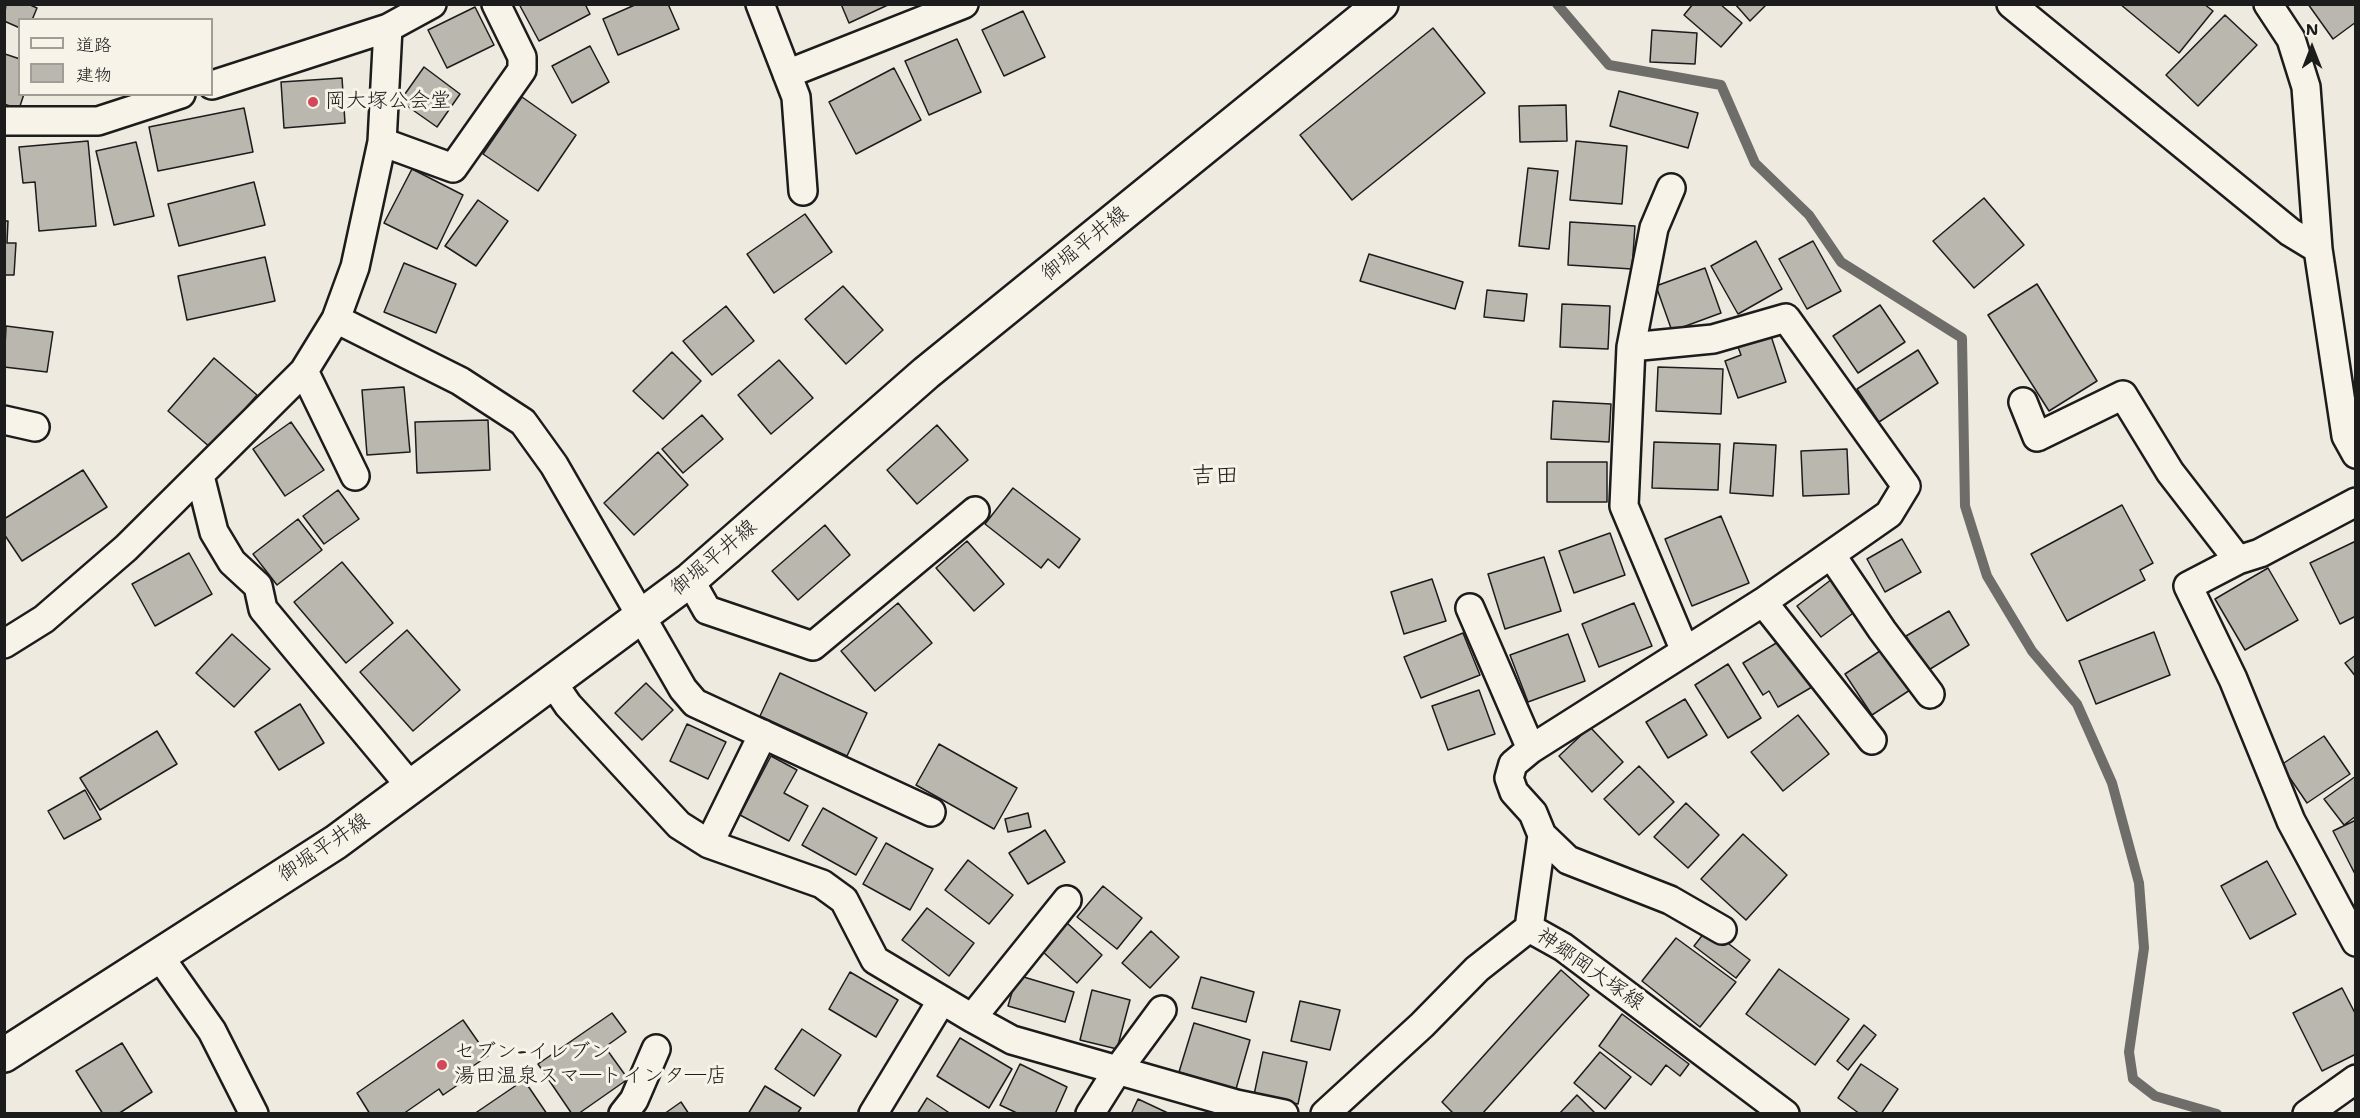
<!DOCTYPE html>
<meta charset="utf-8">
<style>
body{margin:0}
#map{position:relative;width:2360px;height:1118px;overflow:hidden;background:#eeeae0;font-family:"Shantell Sans","Klee One",sans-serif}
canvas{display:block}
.frame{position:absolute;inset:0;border:6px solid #1c1c1c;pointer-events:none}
.legend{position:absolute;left:18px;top:18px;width:195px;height:78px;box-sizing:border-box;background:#f7f3e8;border:2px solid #9f9d96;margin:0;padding:8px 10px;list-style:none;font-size:18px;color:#1c1c1c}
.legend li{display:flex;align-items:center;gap:12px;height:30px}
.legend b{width:30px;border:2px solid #9f9d96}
.north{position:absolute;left:2282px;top:18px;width:60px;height:60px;-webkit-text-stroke:4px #f7f3e8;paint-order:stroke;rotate:0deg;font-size:16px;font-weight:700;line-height:24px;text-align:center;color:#1c1c1c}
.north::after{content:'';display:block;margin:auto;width:21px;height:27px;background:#1c1c1c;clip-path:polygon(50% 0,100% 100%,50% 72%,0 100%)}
</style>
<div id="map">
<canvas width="2360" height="1118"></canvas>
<div class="frame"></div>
<ul class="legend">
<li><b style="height:8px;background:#f7f3e8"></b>道路</li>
<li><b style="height:16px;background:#bab7af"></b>建物</li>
</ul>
<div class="north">N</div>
</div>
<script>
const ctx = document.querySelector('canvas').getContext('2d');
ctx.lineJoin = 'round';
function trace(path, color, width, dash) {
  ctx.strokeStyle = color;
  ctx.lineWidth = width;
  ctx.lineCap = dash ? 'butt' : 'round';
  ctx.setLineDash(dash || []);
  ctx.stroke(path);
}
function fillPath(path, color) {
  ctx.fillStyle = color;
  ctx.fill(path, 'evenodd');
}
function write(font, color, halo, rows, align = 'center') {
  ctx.font = font + ' "Shantell Sans","Klee One",sans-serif';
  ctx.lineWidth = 6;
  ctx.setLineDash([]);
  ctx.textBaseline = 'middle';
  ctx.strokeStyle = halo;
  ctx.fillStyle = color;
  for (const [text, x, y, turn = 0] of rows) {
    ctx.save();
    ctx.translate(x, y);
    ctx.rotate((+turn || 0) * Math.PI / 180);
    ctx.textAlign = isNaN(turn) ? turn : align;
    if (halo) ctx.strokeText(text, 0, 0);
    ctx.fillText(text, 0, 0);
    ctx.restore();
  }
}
const stream = new Path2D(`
 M 1557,4 L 1609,65 L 1721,85 L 1755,163 L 1809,215 L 1841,262 L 1962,338 L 1965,506 L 1987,576 L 2032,651 L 2077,704 L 2112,783 L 2139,883 L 2144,948 L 2129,1052 L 2133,1079 L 2155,1096 L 2217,1114`);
const building = new Path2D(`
 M 6,4 L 28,4 L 37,8 L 32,20 L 20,20 L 20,28 L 4,21 Z
 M 519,4 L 585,4 L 590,14 L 539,41 Z
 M 637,4 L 668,4 L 679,29 L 618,55 L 603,19 Z
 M 841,4 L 890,4 L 849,23 Z
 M 1693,4 L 1720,4 L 1742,23 L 1721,47 L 1684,15 Z
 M 1735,4 L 1767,4 L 1750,21 Z
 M 2120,4 L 2204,4 L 2213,11 L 2179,53 Z
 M 2308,4 L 2356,4 L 2356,22 L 2333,39 Z
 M 475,7 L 494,45 L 447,68 L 428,30 Z
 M 1023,11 L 1045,57 L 1004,76 L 982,30 Z
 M 2225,15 L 2257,45 L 2198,106 L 2166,75 Z
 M 1433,28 L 1485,93 L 1352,200 L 1300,135 Z
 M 1652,30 L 1697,33 L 1695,64 L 1650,62 Z
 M 957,39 L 981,92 L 929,115 L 905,61 Z
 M 590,46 L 609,82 L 572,103 L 552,66 Z
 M 5,54 L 20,59 L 20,94 L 24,94 L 19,109 L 4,104 Z
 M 424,67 L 460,94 L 437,127 L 400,101 Z
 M 894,68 L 921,120 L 856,154 L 829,102 Z
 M 342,78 L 345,123 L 284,128 L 281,82 Z
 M 1619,91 L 1698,113 L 1688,148 L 1610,126 Z
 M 522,97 L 576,135 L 538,191 L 483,154 Z
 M 1566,105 L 1567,141 L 1520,142 L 1519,106 Z
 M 244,108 L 253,152 L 158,171 L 149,127 Z
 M 88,141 L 96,226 L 39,231 L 35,182 L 23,183 L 19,147 Z
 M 1576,141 L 1627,146 L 1622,204 L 1570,200 Z
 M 136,142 L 154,216 L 114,225 L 96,151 Z
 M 1528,168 L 1558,171 L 1549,249 L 1519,246 Z
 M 412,169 L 463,195 L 437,249 L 384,223 Z
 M 254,182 L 265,225 L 179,246 L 168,204 Z
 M 1984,198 L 2024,245 L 1974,288 L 1933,241 Z
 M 478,200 L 508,221 L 476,266 L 445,246 Z
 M 805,214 L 832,252 L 774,293 L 747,254 Z
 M 4,221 L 8,221 L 7,243 L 16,243 L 14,275 L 4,275 Z
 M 1570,222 L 1635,226 L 1632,269 L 1568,265 Z
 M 1756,241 L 1782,289 L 1738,314 L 1711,266 Z
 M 1813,241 L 1841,291 L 1807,309 L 1779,259 Z
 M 1369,254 L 1463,282 L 1455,309 L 1360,281 Z
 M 265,257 L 275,301 L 187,320 L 178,276 Z
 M 404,263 L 456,284 L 436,333 L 384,312 Z
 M 1705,268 L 1721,313 L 1672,331 L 1656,286 Z
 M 2037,284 L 2097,381 L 2049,411 L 1988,315 Z
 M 843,286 L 883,330 L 846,364 L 805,319 Z
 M 1487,290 L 1527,294 L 1524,321 L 1484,317 Z
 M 1562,304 L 1610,306 L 1608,349 L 1560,347 Z
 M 1880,305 L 1905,342 L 1858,373 L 1833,336 Z
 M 726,306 L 754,341 L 712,375 L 683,341 Z
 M 6,326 L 53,332 L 47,372 L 4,367 Z
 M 1771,336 L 1786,382 L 1738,398 L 1725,361 L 1741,355 L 1738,347 Z
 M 1918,350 L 1938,383 L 1879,422 L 1857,389 Z
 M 672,352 L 701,381 L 663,419 L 633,391 Z
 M 214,358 L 257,395 L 211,448 L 168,411 Z
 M 779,360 L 813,398 L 771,434 L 738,395 Z
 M 1658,367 L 1723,369 L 1721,414 L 1656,411 Z
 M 404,387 L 410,452 L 367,455 L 362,390 Z
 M 1553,401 L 1611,404 L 1609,442 L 1551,439 Z
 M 702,415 L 723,439 L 683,473 L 662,449 Z
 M 488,420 L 490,470 L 417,473 L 415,422 Z
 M 291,422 L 324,470 L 285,496 L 253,449 Z
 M 937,425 L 968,460 L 917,504 L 887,470 Z
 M 1654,442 L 1720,444 L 1718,490 L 1652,488 Z
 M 1734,443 L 1776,445 L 1773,496 L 1730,493 Z
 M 1847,449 L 1849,494 L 1803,496 L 1801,451 Z
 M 658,452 L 688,485 L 634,535 L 604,503 Z
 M 1547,462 L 1607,462 L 1607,502 L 1547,502 Z
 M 83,470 L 107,507 L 22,561 L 4,534 L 4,519 Z
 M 1013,488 L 1080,539 L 1059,568 L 1048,559 L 1041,568 L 985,524 Z
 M 338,490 L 359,519 L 324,544 L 303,516 Z
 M 2122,505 L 2153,563 L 2140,570 L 2145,580 L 2067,621 L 2031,554 Z
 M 1721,516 L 1749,583 L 1692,606 L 1665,539 Z
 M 298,519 L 322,550 L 277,585 L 253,554 Z
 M 825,525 L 850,555 L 798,600 L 772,571 Z
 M 1610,533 L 1625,575 L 1574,593 L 1559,551 Z
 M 1902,539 L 1921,572 L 1885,592 L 1867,559 Z
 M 967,541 L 1004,584 L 974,611 L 936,568 Z
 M 2356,541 L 2356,616 L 2340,624 L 2310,563 Z
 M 189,553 L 212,594 L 155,626 L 132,584 Z
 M 1544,557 L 1561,611 L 1505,629 L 1488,574 Z
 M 342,562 L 393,623 L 346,663 L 294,602 Z
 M 2268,568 L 2298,620 L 2245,650 L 2215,599 Z
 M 1432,579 L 1446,621 L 1404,634 L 1391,592 Z
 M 1832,579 L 1856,611 L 1821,637 L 1797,606 Z
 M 898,603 L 932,643 L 875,691 L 841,651 Z
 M 1634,603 L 1652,646 L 1599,667 L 1582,624 Z
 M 1949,611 L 1969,645 L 1927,671 L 1906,636 Z
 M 407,630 L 460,690 L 413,731 L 360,672 Z
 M 2154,632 L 2170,675 L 2096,704 L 2079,661 Z
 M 1463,633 L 1480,675 L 1421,698 L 1404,657 Z
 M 232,634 L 270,669 L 234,707 L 196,673 Z
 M 1568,634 L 1585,681 L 1528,702 L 1510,655 Z
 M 1783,639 L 1812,687 L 1778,707 L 1769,691 L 1763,695 L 1743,663 Z
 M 1883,649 L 1910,690 L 1872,715 L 1845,674 Z
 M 2356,655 L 2356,677 L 2345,663 Z
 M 1728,664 L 1761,718 L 1728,738 L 1695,685 Z
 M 780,673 L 867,713 L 847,756 L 760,716 Z
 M 646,683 L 673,710 L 642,740 L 615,713 Z
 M 1479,690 L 1495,734 L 1448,750 L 1432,706 Z
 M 1685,699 L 1707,735 L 1668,758 L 1646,722 Z
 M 300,704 L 324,743 L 279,770 L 255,732 Z
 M 1798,715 L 1829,754 L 1783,791 L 1751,752 Z
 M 687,724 L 726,742 L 708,779 L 670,761 Z
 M 1590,727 L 1623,762 L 1592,792 L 1559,756 Z
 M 157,731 L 177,764 L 100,810 L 80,778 Z
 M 2324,736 L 2350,774 L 2307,803 L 2281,765 Z
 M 939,744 L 1017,788 L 994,829 L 916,785 Z
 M 771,756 L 797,770 L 784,793 L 808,806 L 789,841 L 740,815 Z
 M 1639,766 L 1674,802 L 1639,835 L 1604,799 Z
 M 2356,776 L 2356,816 L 2344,825 L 2324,799 Z
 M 85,790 L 101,819 L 64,839 L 48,811 Z
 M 1686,803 L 1719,835 L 1688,868 L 1654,837 Z
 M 823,808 L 877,838 L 856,875 L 802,845 Z
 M 1028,813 L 1031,827 L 1008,832 L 1005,819 Z
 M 2356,820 L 2356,876 L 2333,831 Z
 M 1045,830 L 1065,862 L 1028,884 L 1009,853 Z
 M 1743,834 L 1787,875 L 1746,920 L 1701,879 Z
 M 886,843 L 933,869 L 910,910 L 863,884 Z
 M 968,860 L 1013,895 L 989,924 L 945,890 Z
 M 2267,861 L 2296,914 L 2250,939 L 2221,886 Z
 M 1103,886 L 1142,918 L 1117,949 L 1077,917 Z
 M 927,908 L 974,943 L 949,976 L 902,940 Z
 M 1067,923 L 1102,955 L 1077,983 L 1042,951 Z
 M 1708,928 L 1750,960 L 1736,978 L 1694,946 Z
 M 1151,931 L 1179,957 L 1150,988 L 1122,963 Z
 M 1676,938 L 1736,982 L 1700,1027 L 1642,981 Z
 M 1779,969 L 1849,1019 L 1815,1065 L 1746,1014 Z
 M 1561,970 L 1589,995 L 1482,1114 L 1454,1114 L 1442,1102 Z
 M 850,972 L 898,1000 L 876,1037 L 829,1009 Z
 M 1017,975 L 1074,992 L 1065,1022 L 1008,1006 Z
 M 1201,977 L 1254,992 L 1246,1022 L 1192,1008 Z
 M 2342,988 L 2356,1015 L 2356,1054 L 2322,1071 L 2293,1013 Z
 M 1092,990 L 1130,1000 L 1117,1049 L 1080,1040 Z
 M 1300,1001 L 1340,1010 L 1330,1050 L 1291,1041 Z
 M 612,1013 L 626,1032 L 605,1047 L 628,1079 L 578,1114 L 572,1114 L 538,1064 Z
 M 1622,1014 L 1689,1064 L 1680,1076 L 1666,1065 L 1651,1085 L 1599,1046 Z
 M 463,1020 L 488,1056 L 461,1074 L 465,1080 L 443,1095 L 439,1089 L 403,1114 L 370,1114 L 357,1093 Z
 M 1194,1023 L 1250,1040 L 1236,1089 L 1179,1072 Z
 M 1864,1025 L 1876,1035 L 1848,1070 L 1837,1061 Z
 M 802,1029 L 841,1055 L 814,1096 L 775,1069 Z
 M 960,1038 L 1012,1069 L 989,1108 L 937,1076 Z
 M 122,1043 L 152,1092 L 118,1114 L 103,1114 L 76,1071 Z
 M 1263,1052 L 1307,1062 L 1298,1104 L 1254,1095 Z
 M 1600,1052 L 1631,1077 L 1605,1109 L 1574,1083 Z
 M 1020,1064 L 1067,1087 L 1055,1114 L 1019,1114 L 1000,1105 Z
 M 1861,1064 L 1898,1089 L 1881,1114 L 1860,1114 L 1838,1098 Z
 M 524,1080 L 547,1114 L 474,1114 Z
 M 765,1086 L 801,1108 L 797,1114 L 748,1114 Z
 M 1577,1095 L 1596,1114 L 1559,1114 Z
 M 927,1098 L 951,1114 L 917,1114 Z
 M 1138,1099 L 1170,1114 L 1131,1114 Z
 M 681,1102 L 689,1114 L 664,1114 Z`);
const street = new Path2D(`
 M 760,4 L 796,97 L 803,191
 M 2011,4 L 2290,232 L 2318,249
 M 2268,4 L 2291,39 L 2306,87 L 2318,249 L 2346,436 L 2356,454
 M 787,74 L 964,4
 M 212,85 L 388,28 L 432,4
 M 4,121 L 98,121 L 181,94
 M 382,142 L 453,168 L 522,70 L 522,57 L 496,4
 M 336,319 L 460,381 L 523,422 L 554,465 L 683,689 L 695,703 L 931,812
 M 1631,347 L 1654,228 L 1671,188
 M 304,371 L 355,476
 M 2023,402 L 2037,437 L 2123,395 L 2170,472 L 2238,560 L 2260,553 L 2356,502
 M 4,420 L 35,427
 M 200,476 L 214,532 L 232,562 L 258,586 L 263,609 L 411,787
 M 1832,556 L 1882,630 L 1930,694
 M 2238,560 L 2188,586 L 2233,679 L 2291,821 L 2356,942
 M 690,580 L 707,610 L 813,646 L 975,511
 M 1470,608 L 1531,749
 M 4,644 L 44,619 L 126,548 L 304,371 L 336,319 L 355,267 L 382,142 L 388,28
 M 1685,651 L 1624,506 L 1631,347 L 1713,339 L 1786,318 L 1906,486 L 1889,514 L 1763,602
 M 553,683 L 568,705 L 679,825 L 709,844 L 822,884 L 844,900 L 875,960 L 972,1018 L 1012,1040 L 1236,1104 L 1284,1114
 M 1542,835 L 1568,860 L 1670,900 L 1722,930
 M 709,844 L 763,734
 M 1529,928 L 1542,835 L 1533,813 L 1514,792 L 1509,778 L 1513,764 L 1531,749 L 1763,602 L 1872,740
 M 1529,928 L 1563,947 L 1785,1114
 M 160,957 L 212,1031 L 254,1114
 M 972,1018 L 1067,900
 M 623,1114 L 634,1100 L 656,1049
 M 873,1114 L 942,1000
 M 1090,1114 L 1117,1071 L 1162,1010
 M 1325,1114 L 1422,1025 L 1477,969 L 1529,928
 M 2307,1114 L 2356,1079`);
const secondary = new Path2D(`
 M 4,1055 L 336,842 L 690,580 L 926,373 L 1381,4`);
const markers = [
 [313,102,6,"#d1495b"],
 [442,1065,6,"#d1495b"]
];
const poiNames = [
 ["岡大塚公会堂",325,102],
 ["セブン-イレブン",454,1053],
 ["湯田温泉スマ―トインタ―店",454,1077]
];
const streetNames = [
 ["御堀平井線",1085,244,-39],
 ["御堀平井線",714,558,-40],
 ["御堀平井線",324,848,-34],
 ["神郷岡大塚線",1590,970,35]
];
const quarterNames = [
 ["吉田",1215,477]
];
trace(stream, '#6f6d69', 10);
fillPath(building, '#bab7af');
trace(building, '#1c1c1c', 1.5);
trace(street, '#1c1c1c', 32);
trace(secondary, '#1c1c1c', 38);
trace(street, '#f7f3e8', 27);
trace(secondary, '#f7f3e8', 33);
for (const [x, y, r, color] of markers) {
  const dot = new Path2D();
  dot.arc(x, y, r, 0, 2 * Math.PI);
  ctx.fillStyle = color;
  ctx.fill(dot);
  trace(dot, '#f7f3e8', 2);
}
write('21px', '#1c1c1c', '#f7f3e8', poiNames, 'left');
write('21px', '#1c1c1c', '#f7f3e8', streetNames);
write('24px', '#1c1c1c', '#f7f3e8', quarterNames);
</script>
